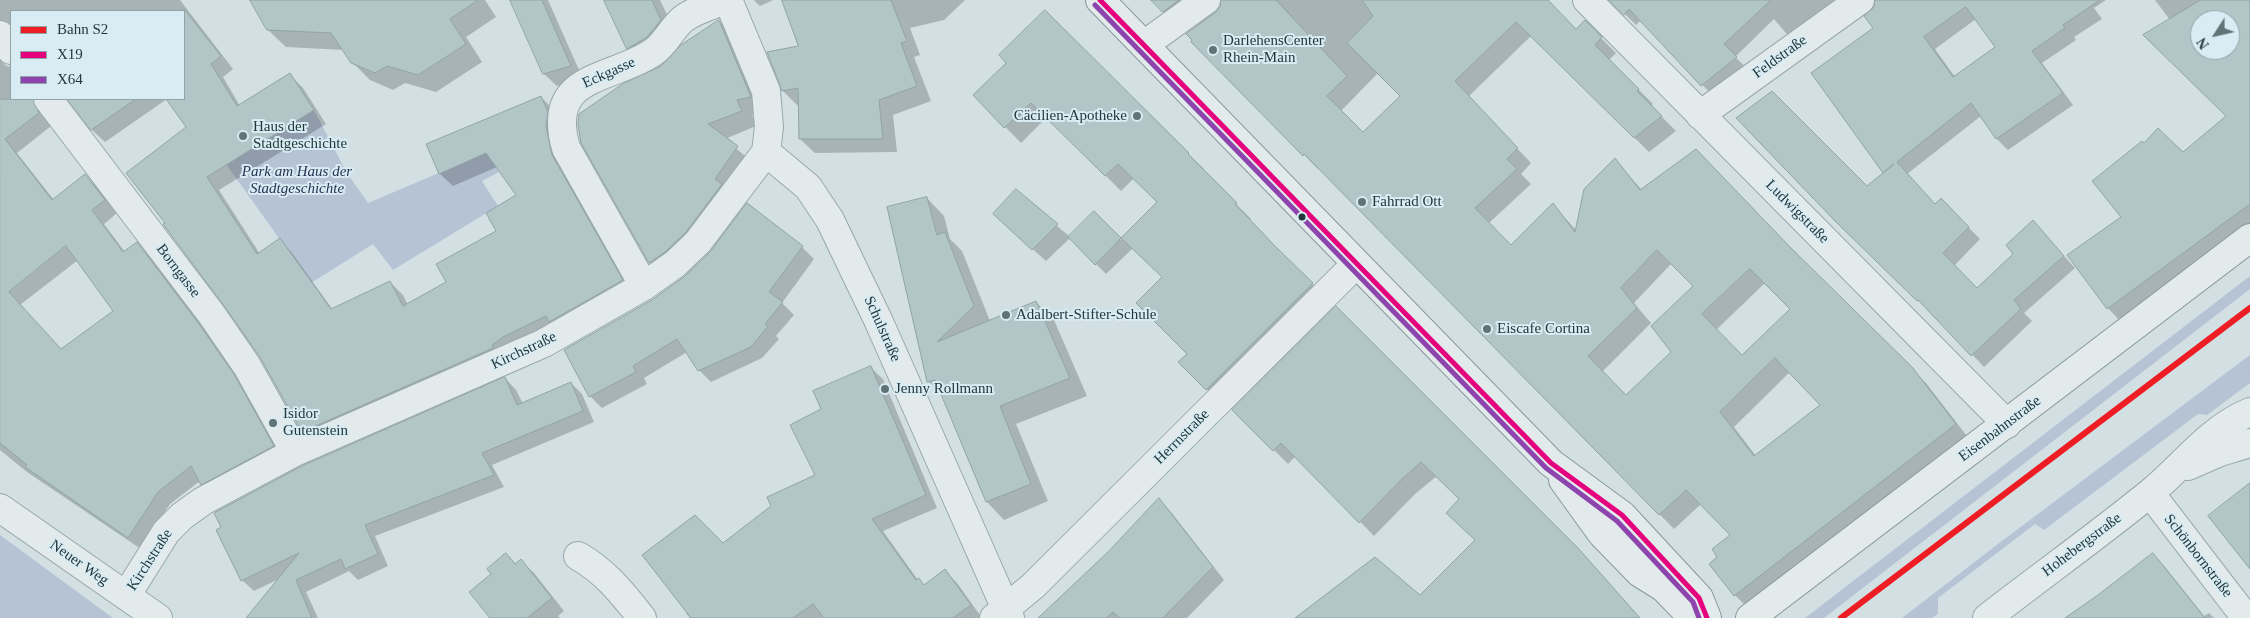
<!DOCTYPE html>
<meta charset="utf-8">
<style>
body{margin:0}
#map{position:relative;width:2250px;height:618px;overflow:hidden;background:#d2e0e4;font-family:Georgia,serif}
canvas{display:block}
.legend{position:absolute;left:10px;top:10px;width:175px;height:90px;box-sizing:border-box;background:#d9ecf4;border:1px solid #90a4a9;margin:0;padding:6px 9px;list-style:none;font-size:15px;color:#223839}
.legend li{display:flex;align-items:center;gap:10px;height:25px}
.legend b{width:25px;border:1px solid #90a4a9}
.north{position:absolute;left:2190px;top:10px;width:50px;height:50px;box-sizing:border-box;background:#d9ecf4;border:1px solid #90a4a9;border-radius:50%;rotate:235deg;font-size:14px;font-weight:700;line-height:20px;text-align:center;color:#223839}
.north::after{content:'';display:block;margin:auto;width:18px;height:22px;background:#607375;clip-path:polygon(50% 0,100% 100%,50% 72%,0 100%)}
</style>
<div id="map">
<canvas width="2250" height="618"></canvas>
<ul class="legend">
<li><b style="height:6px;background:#ee1c23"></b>Bahn S2</li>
<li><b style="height:6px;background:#e5007d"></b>X19</li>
<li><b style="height:6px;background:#8e44ad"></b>X64</li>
</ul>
<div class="north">N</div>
</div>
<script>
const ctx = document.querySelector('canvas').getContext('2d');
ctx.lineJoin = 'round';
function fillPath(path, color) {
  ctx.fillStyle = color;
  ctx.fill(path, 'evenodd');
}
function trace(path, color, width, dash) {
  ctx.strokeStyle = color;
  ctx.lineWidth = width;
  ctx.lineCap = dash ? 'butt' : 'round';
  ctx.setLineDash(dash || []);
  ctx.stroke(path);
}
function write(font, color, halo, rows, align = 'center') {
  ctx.font = font + ' Georgia,serif';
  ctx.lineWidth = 4;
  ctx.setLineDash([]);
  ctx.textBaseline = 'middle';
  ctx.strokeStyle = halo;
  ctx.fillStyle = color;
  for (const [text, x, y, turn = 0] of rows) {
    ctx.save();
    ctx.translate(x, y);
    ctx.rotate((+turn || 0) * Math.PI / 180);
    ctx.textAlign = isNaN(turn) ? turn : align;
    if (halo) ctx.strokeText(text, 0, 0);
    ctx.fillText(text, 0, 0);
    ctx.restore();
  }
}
const green = new Path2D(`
 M 314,110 L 347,173 L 368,203 L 488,152 L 515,155 L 496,167 L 499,172 L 482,181 L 498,206 L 393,270 L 373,244 L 311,283 L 226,164 Z
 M 2250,276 L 2250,289 L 1824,618 L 1805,618 Z
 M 2250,355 L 2250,383 L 2207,415 L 2198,414 L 2044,530 L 2035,524 L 1938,598 L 1938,614 L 1932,618 L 1902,618 L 1998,544 Z
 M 0,535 L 113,618 L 0,618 Z`);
const shadow = new Path2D(`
 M 0,0 L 180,0 L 233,69 L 223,77 L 240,106 L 290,75 L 303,88 L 326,124 L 219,190 L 260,254 L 280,240 L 292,253 L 333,310 L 390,282 L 403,295 L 408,305 L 448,282 L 497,232 L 518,196 L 497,167 L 453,186 L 440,174 L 427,145 L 541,97 L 554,110 L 635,293 L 316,444 L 303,431 L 187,127 L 168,99 L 184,99 L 184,11 L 11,11 L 11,32 L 0,39 Z
 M 251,0 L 485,0 L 496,17 L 466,37 L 482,62 L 436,92 L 405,83 L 393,90 L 370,80 L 352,62 L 344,50 L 286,47 L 268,30 Z
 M 511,0 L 548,0 L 583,79 L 557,86 L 544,74 Z
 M 606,0 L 660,0 L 678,38 L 646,66 L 628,48 Z
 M 754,0 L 773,0 L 760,6 Z
 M 783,0 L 965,0 L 944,20 L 910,28 L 920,55 L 914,57 L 931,101 L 893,115 L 897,152 L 815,153 L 800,139 L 800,104 L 797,105 L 783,91 L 800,47 Z
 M 1152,0 L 1216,0 L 1178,26 Z
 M 1222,0 L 1546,0 L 1576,30 L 1585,22 L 1616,53 L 1609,60 L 1653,104 L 1651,106 L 1676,131 L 1649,152 L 1531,36 L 1468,97 L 1531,163 L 1521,174 L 1531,184 L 1489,223 L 1511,246 L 1553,205 L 1577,231 L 1615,160 L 1642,190 L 1800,259 L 1926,383 L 1970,440 L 1749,609 L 1735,595 L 1719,557 L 1732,535 L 1701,504 L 1674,529 L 1320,168 L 1318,169 L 1193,42 L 1221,7 ZM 1378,73 L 1402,96 L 1363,133 L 1341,111 ZM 1672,263 L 1695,286 L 1673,352 L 1626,397 L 1602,372 L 1651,323 L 1634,303 ZM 1765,283 L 1792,309 L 1742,357 L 1716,330 ZM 1790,372 L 1822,405 L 1756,456 L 1734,427 Z
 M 1611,0 L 1849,0 L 1792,40 L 1774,19 L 1735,57 L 1748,69 L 1713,96 L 1641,20 L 1636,25 Z
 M 1876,0 L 2106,0 L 2094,8 L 2102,19 L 2074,37 L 2076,40 L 2042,63 L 2073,105 L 2008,150 L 1997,139 L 1981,116 L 1907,174 L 1936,205 L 1941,200 L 1980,239 L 1954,266 L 1977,289 L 2015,254 L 2033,222 L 2075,268 L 2024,313 L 2032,321 L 1984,367 L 1931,311 L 1837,222 L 1867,188 L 1885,173 L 1874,28 ZM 1976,19 L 1996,47 L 1955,77 L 1935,49 Z
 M 2155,0 L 2250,0 L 2250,224 L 2119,320 L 2108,308 L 2123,217 L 2183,153 L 2228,116 L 2170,20 ZM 2200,20 L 2230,20 L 2230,50 L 2200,50 Z
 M 1045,12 L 1204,169 L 1202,170 L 1251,219 L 1250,220 L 1286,258 L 1328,299 L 1222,405 L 1180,362 L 1188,354 L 1163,277 L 1133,248 L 1106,274 L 1070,238 L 1046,261 L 1007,226 L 1016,191 L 1070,237 L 1094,212 L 1121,240 L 1159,203 L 1134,178 L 1121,191 L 1047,117 L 1021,143 L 974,95 L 1008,63 Z
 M 719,21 L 734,37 L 765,113 L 752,115 L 756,126 L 725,139 L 752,162 L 665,278 L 650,262 L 582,142 L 662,67 Z
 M 0,58 L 6,66 L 11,67 L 11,99 L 53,99 L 45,115 L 51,126 L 17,153 L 54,200 L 85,175 L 98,188 L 117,213 L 104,224 L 125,252 L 137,244 L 150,257 L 212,338 L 246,388 L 285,459 L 214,497 L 200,481 L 170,504 L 141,549 L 27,472 L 0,450 ZM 78,260 L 115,311 L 62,350 L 20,305 Z
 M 69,99 L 167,99 L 105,142 L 92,130 Z
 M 927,198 L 944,216 L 950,239 L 962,251 L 990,321 L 1036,302 L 1054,320 L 1087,396 L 1016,424 L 1048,501 L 1004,520 L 987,502 L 943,395 L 928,381 Z
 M 802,247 L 814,259 L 782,303 L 794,315 L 776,336 L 779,339 L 762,358 L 711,382 L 699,370 L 687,352 L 644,378 L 647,384 L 602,408 L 590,396 L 566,350 L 652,301 Z
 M 1336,308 L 1640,618 L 1298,618 L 1420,597 L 1476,540 L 1460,499 L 1437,476 L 1415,494 L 1374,536 L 1296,456 L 1288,464 L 1234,410 Z
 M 870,367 L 883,379 L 937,508 L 883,531 L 918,580 L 925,586 L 945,571 L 957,583 L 982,618 L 826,618 L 824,616 L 822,618 L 690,618 L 686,613 L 723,545 L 817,476 L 823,410 Z
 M 505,378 L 516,390 L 523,404 L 571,383 L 582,394 L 594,422 L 492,465 L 504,487 L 375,536 L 388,566 L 358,580 L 349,571 L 306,592 L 318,618 L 248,618 L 279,579 L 254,591 L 242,580 Z
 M 1159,500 L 1171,512 L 1224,580 L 1187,618 L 1040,618 L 1109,553 Z
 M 506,554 L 516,564 L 521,561 L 534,573 L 564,611 L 558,616 L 560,618 L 491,618 L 493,574 Z
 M 2153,554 L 2165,567 L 2204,616 L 2209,613 L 2214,618 L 2071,618 Z`);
const building = new Path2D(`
 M 250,0 L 478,0 L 450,19 L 466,44 L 418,75 L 387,66 L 375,73 L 351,63 L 331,33 L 267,30 Z
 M 510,0 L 542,0 L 571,66 L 543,74 Z
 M 604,0 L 652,0 L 661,20 L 647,37 L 627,49 Z
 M 782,0 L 891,0 L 907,41 L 901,43 L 917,86 L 879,100 L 883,139 L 799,139 L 798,88 L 782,91 L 767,52 L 798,46 Z
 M 1151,0 L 1179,0 L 1163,12 Z
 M 1221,0 L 1276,0 L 1347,76 L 1327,96 L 1363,132 L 1400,96 L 1347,43 L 1373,16 L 1362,0 L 1548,0 L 1576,29 L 1585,20 L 1602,37 L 1595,45 L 1639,89 L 1637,91 L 1662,116 L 1634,138 L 1516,22 L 1455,81 L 1518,148 L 1507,159 L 1517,169 L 1475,208 L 1511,245 L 1553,203 L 1575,232 L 1584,189 L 1615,158 L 1640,190 L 1696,149 L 1790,247 L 1912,367 L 1956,424 L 1734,596 L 1709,564 L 1717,557 L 1712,549 L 1730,535 L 1686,490 L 1659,515 L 1304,154 L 1303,156 L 1191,42 L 1192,40 L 1186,34 L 1216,12 L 1220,7 ZM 1657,250 L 1693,286 L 1651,326 L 1671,352 L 1626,395 L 1588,356 L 1637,308 L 1621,288 ZM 1750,269 L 1790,309 L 1742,355 L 1702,314 ZM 1775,358 L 1820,405 L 1754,456 L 1720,412 Z
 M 1609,0 L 1771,0 L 1724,44 L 1737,57 L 1701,86 L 1629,9 L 1624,15 Z
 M 1875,0 L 2100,0 L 2063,25 L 2065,28 L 2032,51 L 2063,93 L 1996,139 L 1971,103 L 1897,162 L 1935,204 L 1941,198 L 1969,227 L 1943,253 L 1977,288 L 2013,254 L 2006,245 L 2033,220 L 2064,256 L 2014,300 L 2021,309 L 1971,356 L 1918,300 L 1917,301 L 1836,222 L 1736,118 L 1772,91 L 1867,186 L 1894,164 L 1883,173 L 1811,73 L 1873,28 L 1864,16 L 1874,7 ZM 1966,7 L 1995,47 L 1953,77 L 1924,37 Z
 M 2201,0 L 2250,0 L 2250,204 L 2107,309 L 2067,255 L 2121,217 L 2092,181 L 2142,141 L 2144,143 L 2158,128 L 2183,152 L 2226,116 L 2143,35 ZM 2200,20 L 2230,20 L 2230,50 L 2200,50 Z
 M 184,9 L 221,56 L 211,64 L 237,106 L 290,73 L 314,110 L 207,177 L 257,254 L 280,238 L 331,309 L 390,281 L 403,306 L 446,282 L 436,264 L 496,231 L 486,213 L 516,195 L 486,153 L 439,174 L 426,144 L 541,96 L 548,112 L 546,126 L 552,155 L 623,280 L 549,322 L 546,316 L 503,337 L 492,345 L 493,348 L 302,432 L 260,357 L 224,306 L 163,224 L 165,223 L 126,173 L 186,127 L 166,99 L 184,99 Z
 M 1045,10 L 1189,153 L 1188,154 L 1237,203 L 1235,204 L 1276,247 L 1313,283 L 1206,390 L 1178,362 L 1187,354 L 1136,303 L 1162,277 L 1121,238 L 1157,202 L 1118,164 L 1105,176 L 1031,103 L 1004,128 L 973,95 L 1006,63 L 999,55 Z
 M 719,20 L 751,97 L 737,100 L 742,111 L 708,124 L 738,146 L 715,179 L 722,184 L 686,232 L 665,252 L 649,263 L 581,143 L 578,124 L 579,114 L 624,83 L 661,66 L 681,45 Z
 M 0,99 L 33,99 L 39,113 L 5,139 L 52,200 L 85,174 L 105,200 L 92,210 L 123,252 L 137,242 L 199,324 L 234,374 L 274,446 L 201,485 L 191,466 L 158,492 L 128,538 L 25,467 L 27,465 L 0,443 ZM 66,246 L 113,311 L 61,349 L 9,292 Z
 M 67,99 L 136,99 L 91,130 Z
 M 1016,189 L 1058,224 L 1032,250 L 993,214 Z
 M 927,197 L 937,235 L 945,232 L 974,306 L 937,342 L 1036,301 L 1070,378 L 1000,406 L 1031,484 L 986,502 L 935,380 L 927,382 L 887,207 Z
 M 747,203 L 803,246 L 769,292 L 783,302 L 765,324 L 768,326 L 751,347 L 698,371 L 677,339 L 633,366 L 636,372 L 589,397 L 564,350 L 652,300 L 684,277 L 710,252 Z
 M 1094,211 L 1121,238 L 1095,265 L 1068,237 Z
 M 1336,306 L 1578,548 L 1640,618 L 1295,618 L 1375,557 L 1420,595 L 1475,540 L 1446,513 L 1459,499 L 1421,462 L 1401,480 L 1359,523 L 1281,443 L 1273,451 L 1232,410 Z
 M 871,366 L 926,495 L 872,519 L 916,580 L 919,578 L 924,585 L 945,569 L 971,605 L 953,618 L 824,618 L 813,604 L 793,618 L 691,618 L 642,555 L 695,515 L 723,543 L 771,506 L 767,497 L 815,475 L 790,425 L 821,409 L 813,391 Z
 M 505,377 L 517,405 L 571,382 L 583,411 L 482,453 L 494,475 L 365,525 L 378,554 L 345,569 L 341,559 L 296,580 L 312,618 L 246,618 L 299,553 L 241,581 L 216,530 L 221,527 L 214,513 L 302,466 Z
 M 2250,483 L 2250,569 L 2208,516 Z
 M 1159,498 L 1213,567 L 1163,618 L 1120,618 L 1113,612 L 1106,618 L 1038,618 L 1108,552 Z
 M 506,553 L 515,564 L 521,559 L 552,598 L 527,618 L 490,618 L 469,592 L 491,574 L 487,569 Z
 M 2153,553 L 2205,618 L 2065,618 L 2098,595 Z`);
const street = new Path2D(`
 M 1587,0 L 2007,424
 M 0,35 L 11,50
 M 1144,45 L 1206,0
 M 48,99 L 212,315 L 247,366 L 295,452
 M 1700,115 L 1860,0
 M 766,152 L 808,187 L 830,220 L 879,322 L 1010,618
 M 644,286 L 566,148 C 545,74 609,81 652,53 C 666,44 671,29 683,19 C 694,10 711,6 725,0
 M 2188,466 L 2220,452 L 2250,443
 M 2150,493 L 2246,618
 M 0,508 L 158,618
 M 578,556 C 606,572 622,593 642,618
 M 126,596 L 166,532 L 182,516 L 203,501 L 295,452 L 544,343 L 644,286 L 675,264 L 698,242 L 766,152 L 769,127 L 766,91 L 728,0
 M 994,618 L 1033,586 L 1356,264
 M 1987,618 C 2041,576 2097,536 2150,493 C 2183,466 2209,429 2250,412`);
const secondary = new Path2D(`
 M 1100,0 L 1551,463 L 1622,515 L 1699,598 L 1707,618
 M 1563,480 L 1602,534 L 1640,573 L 1664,588 L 1693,618
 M 1750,618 L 2250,238`);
const bus1 = new Path2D(`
 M 1100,0 L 1551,463 L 1622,515 L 1699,598 L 1707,618`);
const bus2 = new Path2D(`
 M 1095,5 L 1546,468 L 1617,521 L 1693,602 L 1699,618`);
const rail1 = new Path2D(`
 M 1841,618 L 2250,308`);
const markers = [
 [1213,50,5,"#607375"],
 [1137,116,5,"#607375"],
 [243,136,5,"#607375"],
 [1362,202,5,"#607375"],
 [1302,217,4.5,"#223839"],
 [1006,315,5,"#607375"],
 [1487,329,5,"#607375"],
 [885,389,5,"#607375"],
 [273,423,5,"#607375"]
];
const poiNames = [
 ["DarlehensCenter",1223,41],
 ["Rhein-Main",1223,58],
 ["Cäcilien-Apotheke",1127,116,"right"],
 ["Haus der",253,127],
 ["Stadtgeschichte",253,144],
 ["Fahrrad Ott",1372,202],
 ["Adalbert-Stifter-Schule",1016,315],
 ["Eiscafe Cortina",1497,329],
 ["Jenny Rollmann",895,389],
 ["Isidor",283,414],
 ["Gutenstein",283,431]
];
const streetNames = [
 ["Feldstraße",1780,57,-36],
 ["Eckgasse",609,73,-24],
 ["Ludwigstraße",1797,212,45],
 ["Borngasse",178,271,53],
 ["Schulstraße",882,329,66],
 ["Kirchstraße",524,351,-25],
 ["Eisenbahnstraße",2000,429,-37],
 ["Herrnstraße",1182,437,-45],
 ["Hohebergstraße",2082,545,-37],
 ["Schönbornstraße",2198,556,52],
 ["Kirchstraße",150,560,-57],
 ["Neuer Weg",79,563,35]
];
const parkNames = [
 ["Park am Haus der",297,172],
 ["Stadtgeschichte",297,189]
];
fillPath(green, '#b5c3d5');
fillPath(shadow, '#0003');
fillPath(building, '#b2c6c7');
trace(building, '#91a3a4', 1);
trace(street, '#9aa7aa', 30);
trace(secondary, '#8a9799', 30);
trace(street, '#e2eaec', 28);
trace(secondary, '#e2eaec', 28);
trace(bus1, '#e5007d', 5);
trace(bus2, '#8e44ad', 5);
trace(rail1, '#ee1c23', 6);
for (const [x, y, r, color] of markers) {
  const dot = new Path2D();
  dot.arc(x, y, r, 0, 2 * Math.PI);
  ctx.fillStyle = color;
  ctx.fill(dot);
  trace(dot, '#d9ecf4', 2);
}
write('15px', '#223839', '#d9ecf4', poiNames, 'left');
write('15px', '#223839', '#d9ecf4', streetNames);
write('italic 15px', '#2a3254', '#d9ecf4', parkNames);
</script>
